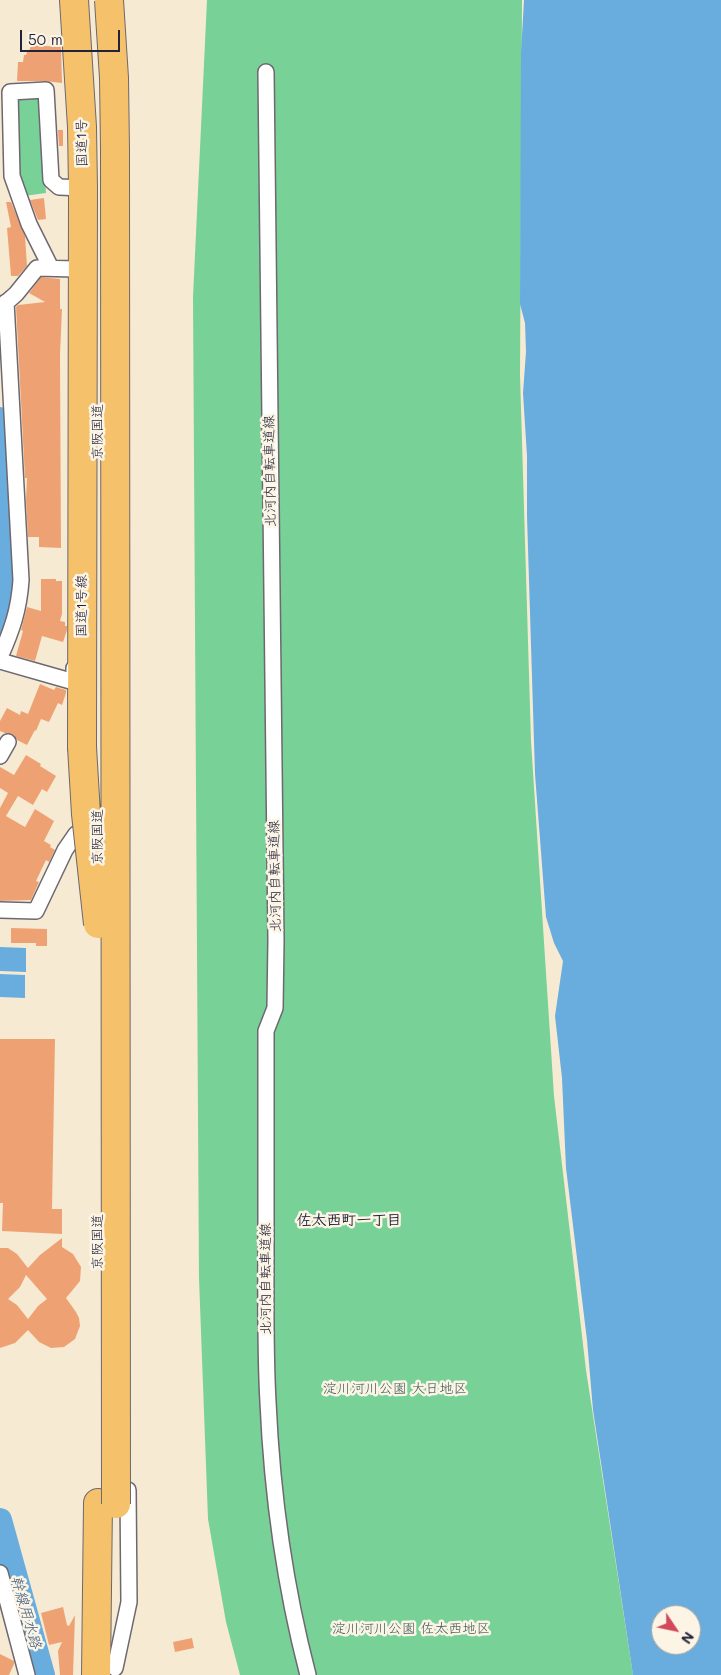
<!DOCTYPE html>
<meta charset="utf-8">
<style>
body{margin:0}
#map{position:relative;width:721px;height:1675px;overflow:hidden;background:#f7ead3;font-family:Mali,sans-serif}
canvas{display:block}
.north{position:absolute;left:651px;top:1605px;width:50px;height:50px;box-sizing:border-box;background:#fcf5e5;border:1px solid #a5a1a1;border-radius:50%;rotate:124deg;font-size:14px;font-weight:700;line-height:20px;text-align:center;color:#22223b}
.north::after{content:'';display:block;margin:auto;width:18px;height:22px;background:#d1495b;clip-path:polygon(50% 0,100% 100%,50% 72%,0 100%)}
.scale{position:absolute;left:20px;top:30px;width:100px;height:22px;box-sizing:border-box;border:2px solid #22223b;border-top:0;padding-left:6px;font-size:15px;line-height:18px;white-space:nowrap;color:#22223b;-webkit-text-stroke:4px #fcf5e5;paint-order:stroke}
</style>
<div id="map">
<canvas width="721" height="1675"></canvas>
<div class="north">N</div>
<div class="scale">50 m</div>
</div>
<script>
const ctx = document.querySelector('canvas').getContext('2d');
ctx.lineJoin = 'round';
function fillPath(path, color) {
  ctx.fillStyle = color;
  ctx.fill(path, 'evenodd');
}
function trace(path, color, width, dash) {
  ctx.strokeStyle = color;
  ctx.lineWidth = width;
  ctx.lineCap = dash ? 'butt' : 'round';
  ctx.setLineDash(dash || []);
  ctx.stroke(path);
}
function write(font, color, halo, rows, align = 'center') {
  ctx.font = font + ' Mali,"Klee One",sans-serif';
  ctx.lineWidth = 5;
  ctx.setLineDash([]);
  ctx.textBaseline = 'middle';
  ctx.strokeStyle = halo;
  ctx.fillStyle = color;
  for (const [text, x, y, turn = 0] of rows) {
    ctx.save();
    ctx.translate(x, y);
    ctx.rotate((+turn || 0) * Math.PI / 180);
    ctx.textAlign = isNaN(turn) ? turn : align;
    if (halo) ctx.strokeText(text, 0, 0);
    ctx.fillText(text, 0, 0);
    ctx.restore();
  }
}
const green = new Path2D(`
 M 207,0 L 522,0 L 520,375 L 531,741 L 546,973 L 554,1096 L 586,1370 L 633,1675 L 240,1675 L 226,1622 L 208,1519 L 199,1278 L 193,297 Z
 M 40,98 L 46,193 L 24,196 L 17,175 L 14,99 Z`);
const water = new Path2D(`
 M 524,0 L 721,0 L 721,1675 L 633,1675 L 593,1410 L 587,1340 L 566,1168 L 562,1078 L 555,1016 L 563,961 L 554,943 L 546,917 L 535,774 L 527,516 L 527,456 L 523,393 L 526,352 L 525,323 L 520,304 L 521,53 ZM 661,1615 L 691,1615 L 691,1645 L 661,1645 Z
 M 0,947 L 26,948 L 26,972 L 0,971 Z
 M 0,974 L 25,975 L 25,998 L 0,997 Z`);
const river = new Path2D(`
 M 0,419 L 9,585 L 6,612 L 0,627
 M 0,1520 L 43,1675`);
const building = new Path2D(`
 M 31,45 L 61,47 L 62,83 L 45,81 L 17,81 L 18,62 L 23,62 L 24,55 L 26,55 L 27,52 L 29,52 Z
 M 58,130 L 63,130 L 63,146 L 59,146 Z
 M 44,198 L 46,219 L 38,220 L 30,200 Z
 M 6,202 L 11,202 L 25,236 L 27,266 L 18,276 L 11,276 L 7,228 L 11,227 Z
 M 41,277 L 60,279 L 60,309 L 62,309 L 60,355 L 61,548 L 39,547 L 39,537 L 28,537 L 26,500 L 27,478 L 25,478 L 16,307 L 18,305 L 45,302 L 29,293 Z
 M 41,579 L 56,579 L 56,581 L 62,581 L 62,614 L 60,621 L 65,622 L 65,626 L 67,626 L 67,630 L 63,642 L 42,636 L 35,661 L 16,656 L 23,631 L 21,630 L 27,607 L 41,611 Z
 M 40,684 L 54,690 L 56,687 L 66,690 L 66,693 L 62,705 L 58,703 L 49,722 L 41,719 L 36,731 L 35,730 L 27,745 L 17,740 L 12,734 L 5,733 L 0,731 L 0,721 L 7,708 L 20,715 L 21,711 L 28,714 Z
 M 26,755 L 41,764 L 40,766 L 56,776 L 47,792 L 42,789 L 33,805 L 18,796 L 6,816 L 25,827 L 35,809 L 54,821 L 44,841 L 51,845 L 50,847 L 55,850 L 49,862 L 46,860 L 36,881 L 39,882 L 31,900 L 0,901 L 0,808 L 8,793 L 0,788 L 0,767 L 14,775 Z
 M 11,928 L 47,929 L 47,946 L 36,946 L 36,943 L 11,943 Z
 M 0,1039 L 55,1039 L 52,1209 L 62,1209 L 62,1234 L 2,1231 L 3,1203 L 0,1203 Z
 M 62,1238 L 62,1247 L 73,1254 L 81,1267 L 80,1281 L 66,1298 L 76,1312 L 79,1318 L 80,1326 L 75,1339 L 64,1347 L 51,1348 L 39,1342 L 28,1330 L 15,1343 L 0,1348 L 0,1248 L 8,1248 L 17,1254 L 28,1268 L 40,1255 ZM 26,1275 L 47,1299 L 38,1306 L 28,1319 L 17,1305 L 8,1299 L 20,1287 Z
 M 63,1607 L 67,1625 L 69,1626 L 75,1615 L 73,1675 L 60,1675 L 58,1651 L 62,1642 L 49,1645 L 41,1613 Z
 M 192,1638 L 194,1648 L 175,1652 L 173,1642 Z
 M 0,1654 L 14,1661 L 14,1664 L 9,1675 L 0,1675 Z`);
const street = new Path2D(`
 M 266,72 L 276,940 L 275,1008 L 266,1031 C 266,1102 266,1172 266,1243 C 266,1296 265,1349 268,1402 C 272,1493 285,1587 308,1675
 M 51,268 L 29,224 L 12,176 L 10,92 L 46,90 L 51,180 L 59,187 L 83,188
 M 0,308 L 16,294 L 37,268 L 75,269
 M 0,657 C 12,630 19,610 21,580 L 6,302
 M 0,661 L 74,682 L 74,668
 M 0,756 L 8,742
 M 0,910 L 36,911 L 65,850 L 76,834
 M 0,1573 L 27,1675
 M 115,1668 L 129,1602 L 128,1490`);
const highway = new Path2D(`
 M 74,0 L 82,127 L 83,188 L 82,747
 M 96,1675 L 98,1503`);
const highwayBridge = new Path2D(`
 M 109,0 L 114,78 L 115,149 L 116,1504
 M 82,747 L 86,814 L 98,924`);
const streetNames = [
 ["国道1号",82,143,-91],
 ["京阪国道",98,432,-90],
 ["北河内自転車道線",270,471,-91],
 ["国道1号線",82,606,-90],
 ["京阪国道",98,837,-90],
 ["北河内自転車道線",275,876,-91],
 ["京阪国道",98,1242,-90],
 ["北河内自転車道線",266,1279,-90]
];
const parkNames = [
 ["淀川河川公園 大日地区",395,1389],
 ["淀川河川公園 佐太西地区",411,1629]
];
const neighbourhoodNames = [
 ["佐太西町一丁目",349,1220]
];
const waterNames = [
 ["幹線用水路",26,1612,74]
];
fillPath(green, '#78d197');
fillPath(water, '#68adde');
trace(river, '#68adde', 24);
fillPath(building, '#eea274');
trace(street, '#6d6870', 18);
trace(highway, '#6d6870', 30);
trace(street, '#fff', 15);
trace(highway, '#f5c16b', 28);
trace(highwayBridge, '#6d6870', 30, []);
trace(highwayBridge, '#f5c16b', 28);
write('14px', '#22223b', '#fcf5e5', streetNames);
write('14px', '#3c5757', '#fcf5e5', parkNames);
write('bold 15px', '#22223b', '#fcf5e5', neighbourhoodNames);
write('italic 15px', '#3e5a7c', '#fcf5e5', waterNames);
</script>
